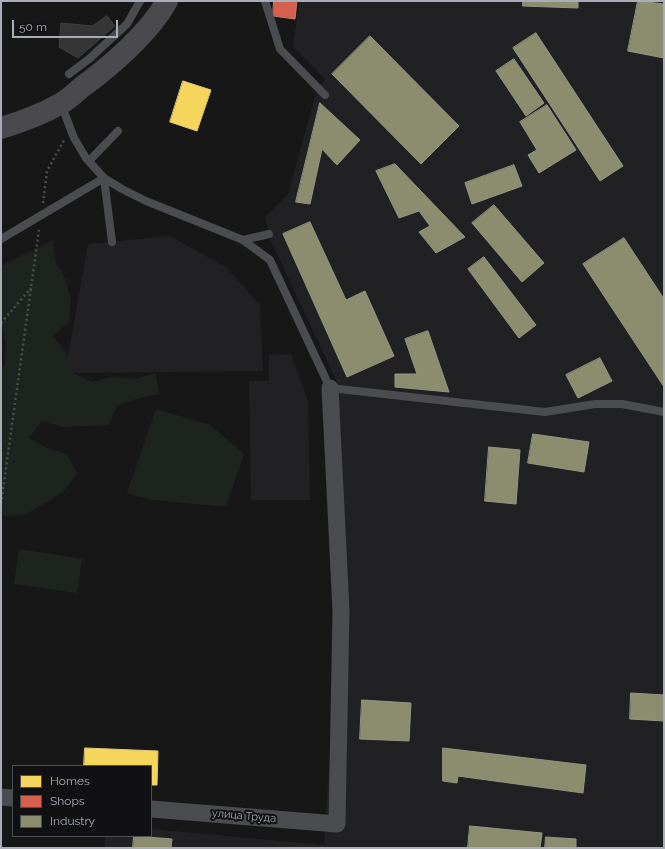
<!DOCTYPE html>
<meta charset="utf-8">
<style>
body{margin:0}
#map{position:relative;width:665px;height:849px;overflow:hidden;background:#171717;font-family:Raleway,sans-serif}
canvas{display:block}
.frame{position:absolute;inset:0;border:2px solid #a8adb8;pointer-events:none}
.legend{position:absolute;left:12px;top:765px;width:140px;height:72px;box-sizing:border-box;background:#111113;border:1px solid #4d4f55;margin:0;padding:5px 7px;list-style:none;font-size:12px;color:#a8adb8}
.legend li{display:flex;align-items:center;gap:8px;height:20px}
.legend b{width:20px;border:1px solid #4d4f55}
.scale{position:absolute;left:12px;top:20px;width:106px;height:18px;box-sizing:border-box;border:2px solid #a8adb8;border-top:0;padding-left:5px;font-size:12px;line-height:14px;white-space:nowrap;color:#a8adb8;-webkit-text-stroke:3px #111113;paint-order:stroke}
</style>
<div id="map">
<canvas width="665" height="849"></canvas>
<div class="frame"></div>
<ul class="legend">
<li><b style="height:11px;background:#f6d55c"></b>Homes</li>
<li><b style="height:11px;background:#d6604d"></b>Shops</li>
<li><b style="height:11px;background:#8c8c6e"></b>Industry</li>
</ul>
<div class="scale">50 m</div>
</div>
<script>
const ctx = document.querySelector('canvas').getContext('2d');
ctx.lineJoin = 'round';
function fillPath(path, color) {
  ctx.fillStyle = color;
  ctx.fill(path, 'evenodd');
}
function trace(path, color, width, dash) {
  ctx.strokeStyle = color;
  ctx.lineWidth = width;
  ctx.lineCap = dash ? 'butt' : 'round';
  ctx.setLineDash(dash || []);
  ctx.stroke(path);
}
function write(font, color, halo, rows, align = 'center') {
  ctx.font = font + ' Raleway,sans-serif';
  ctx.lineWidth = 4;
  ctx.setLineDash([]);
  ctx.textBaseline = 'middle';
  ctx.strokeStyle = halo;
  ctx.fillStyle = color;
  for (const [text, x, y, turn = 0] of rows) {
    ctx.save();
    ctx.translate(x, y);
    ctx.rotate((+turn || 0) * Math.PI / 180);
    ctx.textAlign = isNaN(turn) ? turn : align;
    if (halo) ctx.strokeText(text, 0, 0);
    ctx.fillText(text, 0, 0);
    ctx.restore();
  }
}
const built = new Path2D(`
 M 299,1 L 664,1 L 664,848 L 104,848 L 106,836 L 151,836 L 151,829 L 324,845 L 335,673 L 342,512 L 337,382 L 270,239 L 265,217 L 288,194 L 316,93 L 325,79 L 293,47 Z
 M 170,236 L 226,267 L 260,305 L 263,371 L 65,373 L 88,244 Z
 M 291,354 L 308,401 L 310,500 L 251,500 L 249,381 L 269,381 L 269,355 Z`);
const green = new Path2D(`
 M 53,240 L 56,262 L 66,280 L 71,300 L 69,322 L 53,336 L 66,353 L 73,373 L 92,382 L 113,377 L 136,379 L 156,373 L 159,394 L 139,398 L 117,406 L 109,425 L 64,427 L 42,421 L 29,438 L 47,448 L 67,454 L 77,473 L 64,491 L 27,514 L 6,516 L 1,513 L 1,368 L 5,366 L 6,344 L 1,321 L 1,266 Z
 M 156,409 L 210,425 L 244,454 L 226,507 L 153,500 L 127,493 Z
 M 19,549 L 82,559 L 77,593 L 14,584 Z`);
const homes = new Path2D(`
 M 183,81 L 211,90 L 197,131 L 170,122 Z
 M 85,748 L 158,751 L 157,785 L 151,785 L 151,766 L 84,766 Z`);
const shops = new Path2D(`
 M 274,1 L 297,1 L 295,19 L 273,16 Z`);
const industry = new Path2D(`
 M 523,1 L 578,1 L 578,8 L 523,6 Z
 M 638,1 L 664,4 L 664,58 L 628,51 Z
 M 536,33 L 623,166 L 600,181 L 513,48 Z
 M 370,36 L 459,126 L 421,164 L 332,74 Z
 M 514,59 L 544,103 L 526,116 L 496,71 Z
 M 320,103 L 360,140 L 337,165 L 322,149 L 310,204 L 296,202 Z
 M 547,105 L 576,150 L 539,173 L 528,155 L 537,150 L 520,122 Z
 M 395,164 L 465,237 L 436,253 L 419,232 L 430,226 L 419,211 L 399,218 L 376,171 Z
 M 514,165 L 522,186 L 472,204 L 465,183 Z
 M 494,205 L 544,263 L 522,282 L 472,223 Z
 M 310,222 L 346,300 L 365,291 L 394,356 L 347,377 L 283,234 Z
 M 624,238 L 664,299 L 664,387 L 583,264 Z
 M 484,257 L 536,325 L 519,338 L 468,269 Z
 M 428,331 L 449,392 L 395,387 L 395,374 L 417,374 L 405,339 Z
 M 600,358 L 612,381 L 578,398 L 566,375 Z
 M 533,434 L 589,442 L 584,472 L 528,463 Z
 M 489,447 L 520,450 L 516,504 L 485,501 Z
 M 631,693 L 664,695 L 664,721 L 630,719 Z
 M 362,700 L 411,703 L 409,741 L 360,739 Z
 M 443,748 L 586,765 L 583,793 L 458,776 L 457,783 L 443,781 Z
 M 470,826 L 542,833 L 540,848 L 468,848 Z
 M 134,836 L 172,839 L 171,848 L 133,848 Z
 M 546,837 L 576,839 L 576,848 L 545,848 Z`);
const building = new Path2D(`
 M 107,16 L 115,26 L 78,58 L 59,47 L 61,23 L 92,26 Z`);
const path = new Path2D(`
 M 43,203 L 47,171 L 64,140
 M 1,323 L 31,288
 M 1,504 L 39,230`);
const lane = new Path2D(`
 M 265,1 L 280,49 L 325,95
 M 69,74 L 89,59 L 127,24 L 140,1
 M 61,104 L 74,138 L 86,158 L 104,178 L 122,189 L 146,201 L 243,240 L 270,260 L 330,388 L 545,412 L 595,404 L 622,404 L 664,412
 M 89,161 L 118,131
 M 1,239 L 104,178 L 112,242
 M 243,240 L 269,234`);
const street = new Path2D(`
 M 1,797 L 13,798
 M 151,809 L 337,824 L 341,611 L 330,388`);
const secondary = new Path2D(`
 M 1,128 C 21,122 42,114 60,104 C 68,100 75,93 82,87 C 111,66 150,32 167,1`);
const streetNames = [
 ["улица Труда",244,816,5]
];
fillPath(built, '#212123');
fillPath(green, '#1d241e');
fillPath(homes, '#f6d55c');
trace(homes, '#dfc978', 1);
fillPath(shops, '#d6604d');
trace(shops, '#c8776d', 1);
fillPath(industry, '#8c8c6e');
trace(industry, '#949684', 1);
fillPath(building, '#353536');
trace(building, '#3f4043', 1);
trace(path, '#4d4e52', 2.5, [2, 3]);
trace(lane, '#4b4c50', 8);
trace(street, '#4b4c50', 17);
trace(secondary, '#4a4a4e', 22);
write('11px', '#a8adb8', '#111113', streetNames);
</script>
